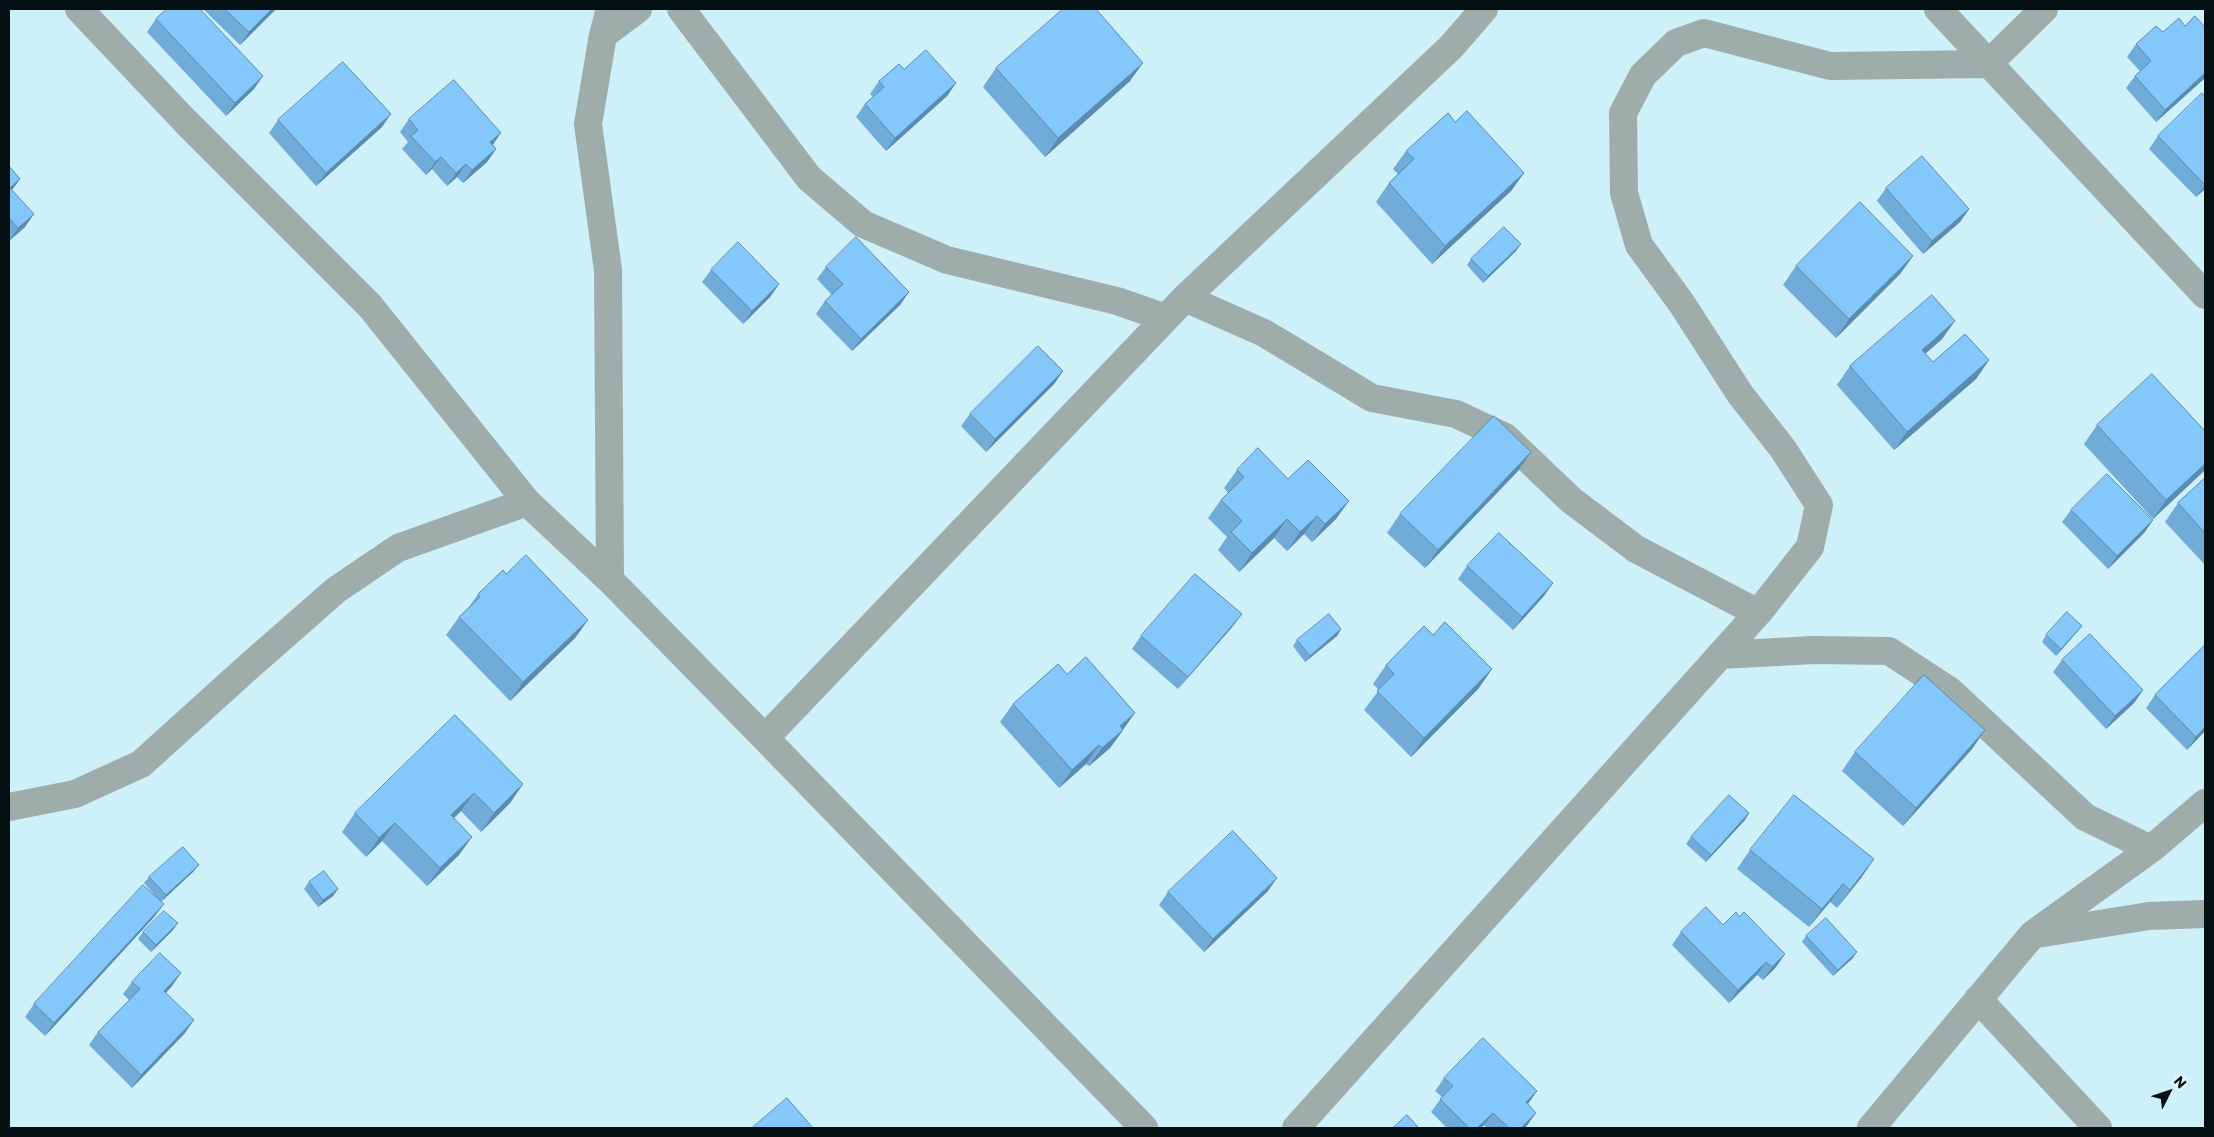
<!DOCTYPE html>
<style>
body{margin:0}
#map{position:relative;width:2214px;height:1137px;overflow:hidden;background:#cdf0f9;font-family:Poppins,sans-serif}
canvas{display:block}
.frame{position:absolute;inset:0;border:10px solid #040f12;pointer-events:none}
.north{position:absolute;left:2144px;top:1067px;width:50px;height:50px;-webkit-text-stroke:4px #ebf9fd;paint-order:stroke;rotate:49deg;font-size:14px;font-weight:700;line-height:20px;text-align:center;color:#040f12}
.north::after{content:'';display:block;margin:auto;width:18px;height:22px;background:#040f12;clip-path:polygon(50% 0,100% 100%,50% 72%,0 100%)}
</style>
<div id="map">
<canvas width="2214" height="1137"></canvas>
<div class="frame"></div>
<div class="north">N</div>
</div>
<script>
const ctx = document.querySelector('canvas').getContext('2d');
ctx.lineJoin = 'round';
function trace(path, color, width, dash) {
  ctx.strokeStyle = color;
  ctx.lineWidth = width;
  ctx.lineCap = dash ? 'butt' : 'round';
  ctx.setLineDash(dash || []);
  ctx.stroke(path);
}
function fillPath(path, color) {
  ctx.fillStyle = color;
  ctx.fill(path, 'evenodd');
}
const minor = new Path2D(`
 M 79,9 L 185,121 L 370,306 L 527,502 L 610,580 L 765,738 L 1144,1128
 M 681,9 L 809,178 L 863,224 L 947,260 L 1117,301 L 1166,318
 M 1938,9 L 2205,295
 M 603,35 L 638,9
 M 1185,298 L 1264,333 L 1372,398 L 1456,414 L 1505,437 L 1571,500 L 1636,549 L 1758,613
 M 610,580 L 608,270 L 588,124 L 603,35 L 610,9
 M 1720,655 L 1814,650 L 1889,651 L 1950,691 L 2085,817 L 2151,849
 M 765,738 L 1185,298 L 1451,47 L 1484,9
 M 9,807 L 75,794 L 141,764 L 246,669 L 336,590 L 398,548 L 527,502
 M 2037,934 L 2149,916 L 2205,914
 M 1978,999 L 2098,1128
 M 1296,1128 L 1758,613 L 1810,547 L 1819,505 L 1783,449 L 1740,394 L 1682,304 L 1639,245 L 1624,193 L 1623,113 L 1643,75 L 1676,43 L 1704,33 L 1830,66 L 1988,64 L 2044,9
 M 1871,1128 L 2033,934 L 2151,849 L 2205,803`);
const wall = new Path2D(`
 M 203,9 L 276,9 L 240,45 Z
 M 156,19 L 254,89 L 226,116 L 147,32 Z
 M 2185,26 L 2205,78 L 2156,122 L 2126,88 L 2135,76 L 2140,71 L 2127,57 L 2136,44 L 2163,32 Z
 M 996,68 L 1130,81 L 1045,157 L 983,87 Z
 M 904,69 L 956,83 L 947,96 L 886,151 L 856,117 L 865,104 L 873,97 L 870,94 L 879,81 Z
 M 2205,97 L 2205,189 L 2196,197 L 2149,149 L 2158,136 Z
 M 409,119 L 493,145 L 496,149 L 487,162 L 463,183 L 457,177 L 447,186 L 432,169 L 426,175 L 402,149 L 408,142 L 400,132 Z
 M 278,120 L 382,127 L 316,186 L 269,133 Z
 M 1455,122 L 1524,173 L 1511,191 L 1432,264 L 1376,202 L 1389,183 L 1398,174 L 1393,169 L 1406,151 Z
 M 9,166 L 20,179 L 12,190 L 25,227 L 9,241 Z
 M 1886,188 L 1969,209 L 1960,222 L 1923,254 L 1877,201 Z
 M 1516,251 L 1483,283 L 1467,265 L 1471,259 Z
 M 1913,256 L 1900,274 L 1836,338 L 1783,285 L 1796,266 Z
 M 826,267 L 909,292 L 900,305 L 852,351 L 816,314 L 825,301 L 832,295 L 817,279 Z
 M 711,270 L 779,284 L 770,297 L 743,324 L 702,282 Z
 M 1942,339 L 1925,354 L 1933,362 L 1989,360 L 1976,379 L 1894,450 L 1837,385 L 1850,366 Z
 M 1063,371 L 1054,384 L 986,452 L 961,426 L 970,414 Z
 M 2097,425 L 2205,431 L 2205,470 L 2153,519 L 2084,444 Z
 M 1237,470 L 1288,479 L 1336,519 L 1312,542 L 1304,534 L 1287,551 L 1274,538 L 1239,572 L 1218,550 L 1227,537 L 1208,518 L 1221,500 L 1228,493 L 1224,488 Z
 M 1518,471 L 1425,568 L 1387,533 L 1400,514 Z
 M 2205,478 L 2205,565 L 2165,522 L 2178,503 Z
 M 2071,510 L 2153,520 L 2144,533 L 2108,569 L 2062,522 Z
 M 1467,566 L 1544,596 L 1513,630 L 1458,579 Z
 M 506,574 L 588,620 L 575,638 L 510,701 L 446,635 L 459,617 L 467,610 L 478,594 Z
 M 1233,626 L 1178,689 L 1132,649 L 1141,636 Z
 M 2082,626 L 2077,632 L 2056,656 L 2042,642 L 2046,635 Z
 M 1341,629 L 1337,636 L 1305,662 L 1293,646 L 1297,640 Z
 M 2205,645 L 2205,731 L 2187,750 L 2146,708 L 2155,695 Z
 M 2062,660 L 2143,690 L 2134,703 L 2106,729 L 2053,672 Z
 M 1386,665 L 1479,688 L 1411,757 L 1364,710 L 1379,690 L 1373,684 Z
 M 1067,674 L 1122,732 L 1110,748 L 1089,766 L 1086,764 L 1059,788 L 1000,722 L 1013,704 Z
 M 1985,730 L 1972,749 L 1903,826 L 1842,771 L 1855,752 Z
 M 523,784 L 510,803 L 481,832 L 461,811 L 454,818 L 459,855 L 427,886 L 382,841 L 366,857 L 342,832 L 355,813 Z
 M 1749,813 L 1745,820 L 1706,862 L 1686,844 L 1691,837 Z
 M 1750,850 L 1874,859 L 1861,878 L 1837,908 L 1830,902 L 1809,927 L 1737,869 Z
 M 194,871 L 161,901 L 155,916 L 45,1036 L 25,1017 L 34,1004 L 158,899 L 144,883 L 149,877 Z
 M 309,882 L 338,889 L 333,896 L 318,907 L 304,889 Z
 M 1268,891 L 1204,952 L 1159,905 L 1168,892 Z
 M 1739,917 L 1785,954 L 1776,967 L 1763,980 L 1757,975 L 1729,1003 L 1672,945 L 1681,932 L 1723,925 Z
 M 173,930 L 151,952 L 138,939 L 143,932 Z
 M 1806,936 L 1853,958 L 1833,976 L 1802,942 Z
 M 132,982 L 172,986 L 166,993 L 185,1033 L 132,1088 L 89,1045 L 98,1032 L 129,1000 L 123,994 Z
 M 1444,1078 L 1528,1104 L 1536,1113 L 1525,1128 L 1487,1128 L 1484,1125 L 1481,1128 L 1447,1128 L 1431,1112 L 1442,1097 L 1435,1091 Z`);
const shadedWall = new Path2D(`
 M 272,9 L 276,9 L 240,45 L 249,32 Z
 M 1143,63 L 1130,81 L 1045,157 L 1058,138 Z
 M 2205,73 L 2205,78 L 2156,122 L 2165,110 Z
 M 263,76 L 254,89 L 226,116 L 235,103 Z
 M 956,83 L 947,96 L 886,151 L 895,138 Z
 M 391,114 L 382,127 L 316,186 L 326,173 Z
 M 501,133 L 492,146 L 490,142 Z
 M 496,149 L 487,162 L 463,183 L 472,170 Z
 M 441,157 L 432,169 L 426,175 L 435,162 Z
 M 466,164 L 457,177 L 447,186 L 456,173 Z
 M 1524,173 L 1511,191 L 1432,264 L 1445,246 Z
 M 20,179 L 11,191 L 10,188 Z
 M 2205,185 L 2205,189 L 2196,197 Z
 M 1969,209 L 1960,222 L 1923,254 L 1932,241 Z
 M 34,214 L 25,227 L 9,241 L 18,228 Z
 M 1521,244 L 1516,251 L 1483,283 L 1488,276 Z
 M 1913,256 L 1900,274 L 1836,338 L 1849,319 Z
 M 779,284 L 770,297 L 743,324 L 752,311 Z
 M 909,292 L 900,305 L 852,351 L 861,339 Z
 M 1955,321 L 1942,339 L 1909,368 L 1922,350 Z
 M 1989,360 L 1976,379 L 1894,450 L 1907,432 Z
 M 1063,371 L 1054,384 L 986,452 L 995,439 Z
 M 1531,452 L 1518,471 L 1425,568 L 1438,550 Z
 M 2205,464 L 2205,470 L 2153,519 L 2166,500 Z
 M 1349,501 L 1336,519 L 1312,542 L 1325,524 Z
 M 1317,516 L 1304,534 L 1287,551 L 1300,532 Z
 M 1287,519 L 1274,538 L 1239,572 L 1252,553 Z
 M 2153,520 L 2144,533 L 2108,569 L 2117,556 Z
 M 1553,583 L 1544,596 L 1513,630 L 1522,617 Z
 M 1242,614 L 1233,626 L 1178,689 L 1188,677 Z
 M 588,620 L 575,638 L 510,701 L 523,682 Z
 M 2082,626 L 2077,632 L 2056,656 L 2061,649 Z
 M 1341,629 L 1337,636 L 1305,662 L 1310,656 Z
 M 1492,669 L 1479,688 L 1411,757 L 1424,738 Z
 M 2143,690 L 2134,703 L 2106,729 L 2115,716 Z
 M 1135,713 L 1110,748 L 1089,766 L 1102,748 L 1120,726 Z
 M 2205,727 L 2205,731 L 2187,750 L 2196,737 Z
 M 1985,730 L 1972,749 L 1903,826 L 1916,808 Z
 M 1099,745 L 1086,764 L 1059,788 L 1072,770 Z
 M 523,784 L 510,803 L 481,832 L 494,813 Z
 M 474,793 L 461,811 L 438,833 L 451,815 Z
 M 1749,813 L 1745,820 L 1706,862 L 1711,855 Z
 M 395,823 L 382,841 L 366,857 L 379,838 Z
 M 472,837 L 459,855 L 427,886 L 440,868 Z
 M 1874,859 L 1861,878 L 1837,908 L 1850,890 Z
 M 199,865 L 194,871 L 161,902 L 166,895 Z
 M 1277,878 L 1268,891 L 1204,952 L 1213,939 Z
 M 1843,884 L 1830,902 L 1809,927 L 1822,909 Z
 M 338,889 L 333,896 L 318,907 L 323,900 Z
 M 164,904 L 155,916 L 45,1036 L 54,1023 Z
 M 178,923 L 173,930 L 151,952 L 156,945 Z
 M 1857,952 L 1853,958 L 1833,976 L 1838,970 Z
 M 1785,954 L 1776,967 L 1763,980 L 1772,967 Z
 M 1766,962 L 1757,975 L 1729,1003 L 1738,990 Z
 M 181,973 L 172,986 L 155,1004 L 164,991 Z
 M 194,1020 L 185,1033 L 132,1088 L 141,1075 Z
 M 1537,1091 L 1528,1104 L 1517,1115 L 1526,1102 Z
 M 1493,1113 L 1484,1125 L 1481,1128 L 1477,1128 Z
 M 1536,1113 L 1525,1128 L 1521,1128 Z`);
const building = new Path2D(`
 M 167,9 L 200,9 L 263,76 L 235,103 L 156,19 Z
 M 225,9 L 272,9 L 249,32 Z
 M 1063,9 L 1096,9 L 1143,63 L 1058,138 L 996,68 Z
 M 2195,16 L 2205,27 L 2205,73 L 2165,110 L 2135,76 L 2151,61 L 2136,44 L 2156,26 L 2163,32 L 2179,18 L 2185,26 Z
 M 926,50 L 956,83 L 895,138 L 865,104 L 884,87 L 879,81 L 899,64 L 904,69 Z
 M 343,62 L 391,114 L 326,173 L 278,120 Z
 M 454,80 L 501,133 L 490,142 L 496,149 L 472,170 L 466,164 L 456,173 L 441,157 L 435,162 L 411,136 L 418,130 L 409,119 Z
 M 2202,93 L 2205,97 L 2205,185 L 2158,136 Z
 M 1467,111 L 1524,173 L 1445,246 L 1389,183 L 1414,159 L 1406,151 L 1448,113 L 1455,122 Z
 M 1922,156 L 1969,209 L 1932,241 L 1886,188 Z
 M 9,166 L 20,179 L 10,188 L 34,214 L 18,228 L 9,218 Z
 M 1860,202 L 1913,256 L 1849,319 L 1796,266 Z
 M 1504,227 L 1521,244 L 1488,276 L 1471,259 Z
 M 856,237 L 909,292 L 861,339 L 825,301 L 843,284 L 826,267 Z
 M 738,242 L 779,284 L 752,311 L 711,270 Z
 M 1932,295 L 1955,321 L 1922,350 L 1933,362 L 1965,334 L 1989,360 L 1907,432 L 1850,366 Z
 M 1038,346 L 1063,371 L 995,439 L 970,414 Z
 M 2152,374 L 2205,431 L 2205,464 L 2166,500 L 2097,425 Z
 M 1494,416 L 1531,452 L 1438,550 L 1400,514 Z
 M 1258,448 L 1288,479 L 1308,460 L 1349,501 L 1325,524 L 1317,516 L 1300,532 L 1287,519 L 1252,553 L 1231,532 L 1242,521 L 1221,500 L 1244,477 L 1237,470 Z
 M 2107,474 L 2153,520 L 2117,556 L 2071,510 Z
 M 2205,478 L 2205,533 L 2178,503 Z
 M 1499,533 L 1553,583 L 1522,617 L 1467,566 Z
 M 526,555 L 588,620 L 523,682 L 459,617 L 480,597 L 478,594 L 503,570 L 506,574 Z
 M 1195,574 L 1242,614 L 1188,677 L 1141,636 Z
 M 2067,612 L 2082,626 L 2061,649 L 2046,635 Z
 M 1329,614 L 1341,629 L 1310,656 L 1297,640 Z
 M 1445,622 L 1492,669 L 1424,738 L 1377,691 L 1394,674 L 1386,665 L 1424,626 L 1433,635 Z
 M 2090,634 L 2143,690 L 2115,716 L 2062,660 Z
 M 2205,645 L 2205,727 L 2196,737 L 2155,695 Z
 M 1086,657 L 1135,713 L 1120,726 L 1123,730 L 1102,748 L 1099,745 L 1072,770 L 1013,704 L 1058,664 L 1067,674 Z
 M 1924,675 L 1985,730 L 1916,808 L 1855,752 Z
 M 455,715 L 523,784 L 494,813 L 474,793 L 451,815 L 472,837 L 440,868 L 395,823 L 379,838 L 355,813 Z
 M 1729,795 L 1749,813 L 1711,855 L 1691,837 Z
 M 1794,795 L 1874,859 L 1850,890 L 1843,884 L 1822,909 L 1750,850 Z
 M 1233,831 L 1277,878 L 1213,939 L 1168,892 Z
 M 183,847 L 199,865 L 166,895 L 149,877 Z
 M 324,871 L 338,889 L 323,900 L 309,882 Z
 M 143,885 L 164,904 L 54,1023 L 34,1004 Z
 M 1706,907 L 1723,925 L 1736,912 L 1739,917 L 1744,912 L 1785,954 L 1772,967 L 1766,962 L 1738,990 L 1681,932 Z
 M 164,911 L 178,923 L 156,945 L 143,932 Z
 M 1826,918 L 1857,952 L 1838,970 L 1806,936 Z
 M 160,953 L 181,973 L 164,991 L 194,1020 L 141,1075 L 98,1032 L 140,989 L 132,982 Z
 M 1483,1038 L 1537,1091 L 1526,1102 L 1536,1113 L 1521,1128 L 1509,1128 L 1493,1113 L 1477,1128 L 1469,1128 L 1440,1099 L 1453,1086 L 1444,1078 Z
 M 787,1098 L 813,1128 L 752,1128 Z
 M 1407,1115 L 1419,1128 L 1393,1128 Z`);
trace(minor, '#9eadaa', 28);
fillPath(wall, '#71abd8');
fillPath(shadedWall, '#5c8bb0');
fillPath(building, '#83c7fb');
trace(building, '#5c8bb0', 1);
</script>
